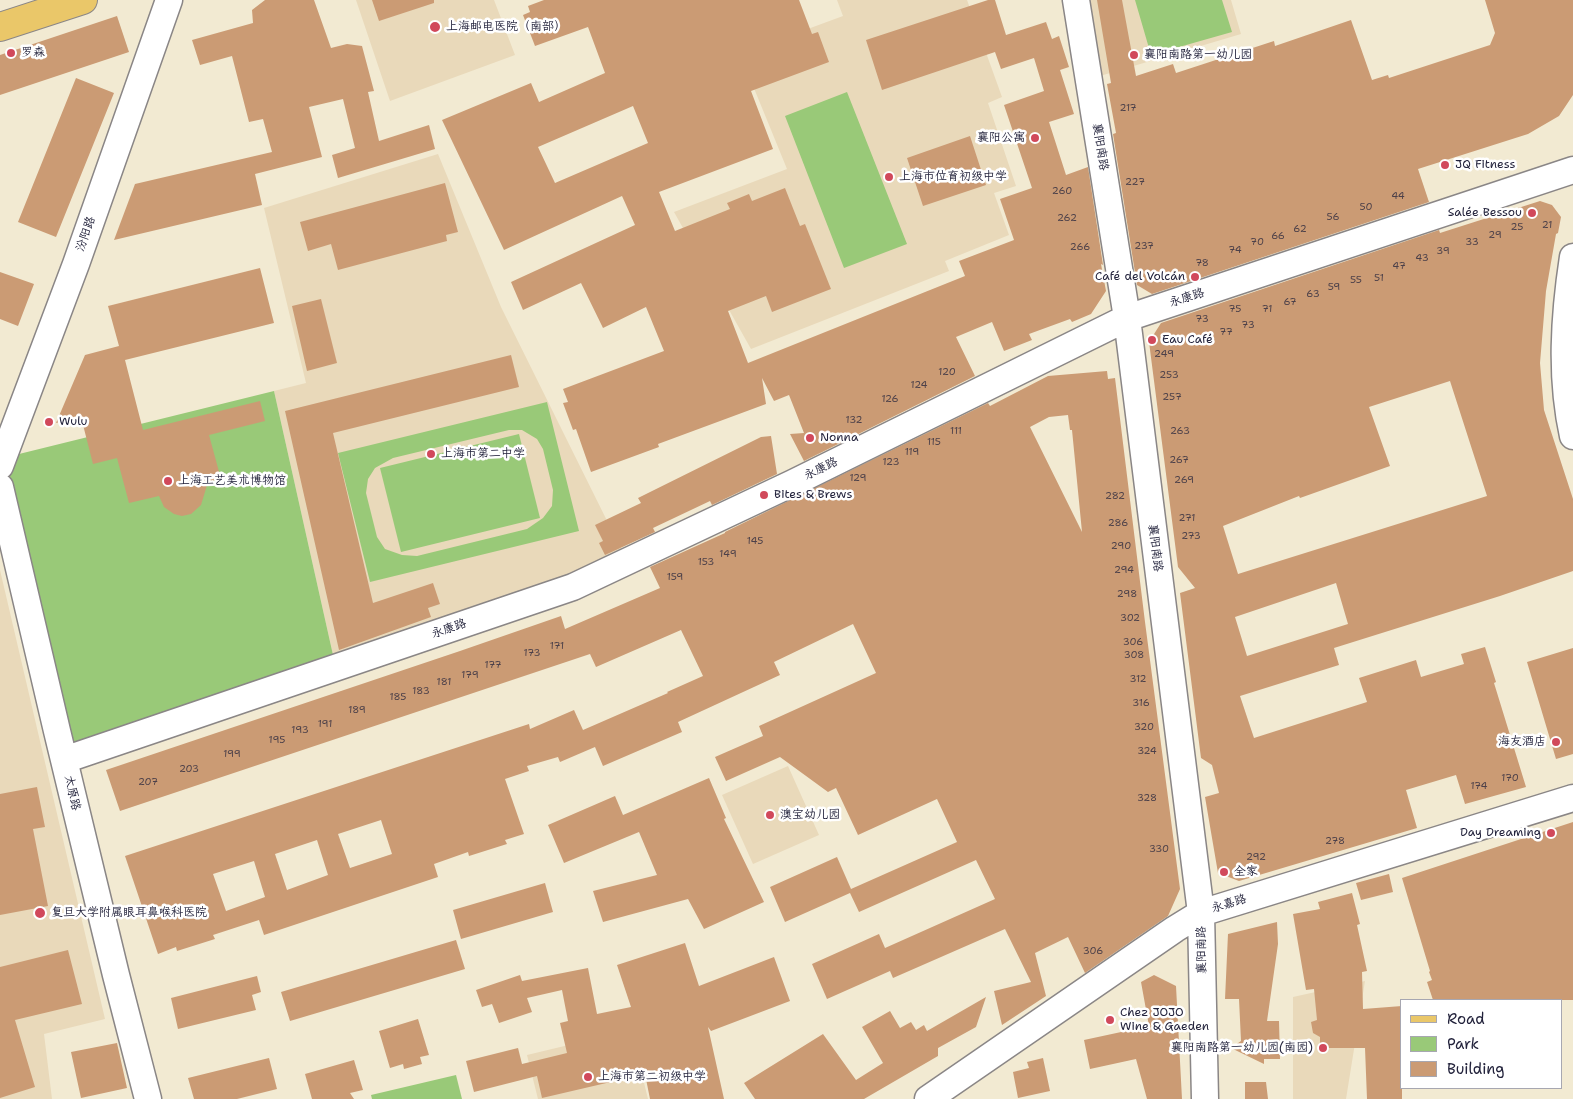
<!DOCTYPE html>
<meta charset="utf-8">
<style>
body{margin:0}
#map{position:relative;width:1573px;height:1099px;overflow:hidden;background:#f2ead2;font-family:"Shantell Sans",sans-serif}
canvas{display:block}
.legend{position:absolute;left:1400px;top:999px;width:162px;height:90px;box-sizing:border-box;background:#fff;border:1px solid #a7a7b1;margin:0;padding:6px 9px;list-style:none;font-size:15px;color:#22223b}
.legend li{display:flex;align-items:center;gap:10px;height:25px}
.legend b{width:25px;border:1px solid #a7a7b1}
</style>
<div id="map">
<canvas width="1573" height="1099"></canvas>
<ul class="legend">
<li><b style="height:6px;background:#eac769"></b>Road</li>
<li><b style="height:14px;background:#99c978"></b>Park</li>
<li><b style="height:14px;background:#cb9b74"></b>Building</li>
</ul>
</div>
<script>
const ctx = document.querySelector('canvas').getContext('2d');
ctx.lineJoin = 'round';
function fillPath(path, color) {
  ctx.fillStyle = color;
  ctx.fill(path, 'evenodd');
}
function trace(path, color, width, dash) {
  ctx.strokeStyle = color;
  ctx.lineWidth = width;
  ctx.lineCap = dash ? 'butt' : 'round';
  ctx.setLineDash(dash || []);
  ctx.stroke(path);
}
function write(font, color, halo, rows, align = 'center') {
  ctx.font = font + ' "Shantell Sans","LXGW WenKai TC",sans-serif';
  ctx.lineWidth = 5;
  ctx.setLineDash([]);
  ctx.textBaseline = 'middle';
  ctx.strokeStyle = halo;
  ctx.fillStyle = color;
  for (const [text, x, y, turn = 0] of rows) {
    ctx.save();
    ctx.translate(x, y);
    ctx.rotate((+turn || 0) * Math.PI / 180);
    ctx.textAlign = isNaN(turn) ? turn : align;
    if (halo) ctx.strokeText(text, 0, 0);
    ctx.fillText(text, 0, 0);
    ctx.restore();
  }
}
const built = new Path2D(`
 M 356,0 L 494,0 L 515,55 L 390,101 Z
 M 837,0 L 967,0 L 1002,97 L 988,103 L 1016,186 L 994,193 L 1009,235 L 945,261 L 949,271 L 751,349 L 674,212 L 787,169 L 740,54 L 843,16 Z
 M 1087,0 L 1231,0 L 1241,34 L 1100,76 Z
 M 438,154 L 501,307 L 622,551 L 569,575 L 465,609 L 333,655 L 274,391 L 306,383 L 264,208 Z
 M 0,570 L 105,1019 L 44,1034 L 52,1099 L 0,1099 Z
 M 788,766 L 819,835 L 753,864 L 722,795 Z
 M 1365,981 L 1346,1099 L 1293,1099 L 1293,997 Z
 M 631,1030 L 648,1099 L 538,1099 L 527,1055 Z`);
const green = new Path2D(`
 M 1135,0 L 1222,0 L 1232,32 L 1151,55 Z
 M 847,92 L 907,244 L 844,268 L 785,116 Z
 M 274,391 L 333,655 L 69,744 L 9,473 L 15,455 Z
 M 547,402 L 579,531 L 370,582 L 338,453 ZM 509,430 L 522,430 L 537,439 L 543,449 L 553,490 L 552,506 L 543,518 L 527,529 L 417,556 L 402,555 L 385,549 L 377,537 L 366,493 L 368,479 L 375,468 L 393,458 Z
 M 519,434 L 540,518 L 401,552 L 380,468 Z
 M 456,1075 L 462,1099 L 372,1099 L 371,1095 Z`);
const building = new Path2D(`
 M 265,0 L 314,0 L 331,48 L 347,44 L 362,46 L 374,91 L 368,92 L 379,141 L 429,125 L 435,149 L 338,178 L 332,155 L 355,148 L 343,99 L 309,107 L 322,157 L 255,174 L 262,205 L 114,240 L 135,184 L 272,152 L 263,119 L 249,122 L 232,56 L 200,65 L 192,40 L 253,23 L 252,10 Z
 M 372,0 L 434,0 L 434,3 L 379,21 Z
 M 544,0 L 799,0 L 812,34 L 818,32 L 829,62 L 751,91 L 773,149 L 659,192 L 675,231 L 730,209 L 727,203 L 749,194 L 752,201 L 785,188 L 800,226 L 805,224 L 831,289 L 772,312 L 766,296 L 728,311 L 748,363 L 965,276 L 959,261 L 1014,240 L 1000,199 L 1032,188 L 1004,105 L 1044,91 L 1034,58 L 1001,69 L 995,52 L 882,90 L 866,40 L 988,0 L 995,0 L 1006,35 L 1046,22 L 1052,39 L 1059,36 L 1069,67 L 1060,70 L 1074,114 L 1049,122 L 1066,175 L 1088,167 L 1103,265 L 1101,264 L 1106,291 L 1091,314 L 1072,322 L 1070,319 L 1029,334 L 1032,340 L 1004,351 L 992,322 L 956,337 L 975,376 L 804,461 L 790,434 L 804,433 L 789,395 L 774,401 L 762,378 L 766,404 L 658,444 L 659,447 L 591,472 L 576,429 L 573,430 L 563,403 L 568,402 L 563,389 L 664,351 L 646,307 L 603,328 L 581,283 L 523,310 L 511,282 L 635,225 L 622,196 L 504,250 L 442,120 L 531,83 L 539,102 L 605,73 L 588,27 L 535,46 L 523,15 L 530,12 L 528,6 ZM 633,106 L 648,143 L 555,183 L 538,147 Z
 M 1097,0 L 1122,0 L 1136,76 L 1173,64 L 1176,73 L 1274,41 L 1275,46 L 1351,20 L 1372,80 L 1388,75 L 1389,78 L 1490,45 L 1495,33 L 1485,0 L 1573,0 L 1573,95 L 1559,116 L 1528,134 L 1418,169 L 1429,202 L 1152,294 L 1137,285 L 1113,134 L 1116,133 L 1107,84 L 1111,83 Z
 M 117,16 L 129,52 L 0,95 L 0,55 Z
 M 76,78 L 114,93 L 56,237 L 18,222 Z
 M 970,136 L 986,185 L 923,206 L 907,158 Z
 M 445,183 L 458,232 L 446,235 L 447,241 L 338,270 L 331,244 L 308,251 L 300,222 Z
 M 1540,201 L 1552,205 L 1561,217 L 1558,233 L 1556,234 L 1546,291 L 1540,363 L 1544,410 L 1573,499 L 1573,571 L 1500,596 L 1334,648 L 1339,665 L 1240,696 L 1254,738 L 1367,702 L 1359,678 L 1416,660 L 1421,677 L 1464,664 L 1461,654 L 1485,647 L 1496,682 L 1494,683 L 1526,787 L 1465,804 L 1456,775 L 1406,790 L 1417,828 L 1239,881 L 1218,873 L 1205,797 L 1219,793 L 1212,765 L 1201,758 L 1180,593 L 1195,588 L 1178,567 L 1149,342 L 1161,323 L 1439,230 L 1440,233 ZM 1450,381 L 1487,496 L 1238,574 L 1223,526 L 1299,496 L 1300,498 L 1390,466 L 1369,407 ZM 1336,583 L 1348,624 L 1247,656 L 1235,617 Z
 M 260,268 L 274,323 L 125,360 L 143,430 L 260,401 L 265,421 L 209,435 L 221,479 L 208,482 L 201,505 L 191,514 L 182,516 L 174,514 L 164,507 L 159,496 L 129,503 L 117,458 L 93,464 L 81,417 L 56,423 L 85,355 L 119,346 L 108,306 Z
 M 0,272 L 34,284 L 18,326 L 0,319 Z
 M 321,299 L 337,363 L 307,371 L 292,306 Z
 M 511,355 L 519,387 L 333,433 L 373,603 L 433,583 L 440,604 L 428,608 L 431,617 L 339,650 L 285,411 Z
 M 1107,371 L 1108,379 L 1115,378 L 1145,622 L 1180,889 L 1168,916 L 1085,973 L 1068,937 L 1035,953 L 1046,996 L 1002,1025 L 994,991 L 1031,982 L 1005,929 L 893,978 L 890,971 L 827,999 L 812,964 L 879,934 L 885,948 L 995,899 L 976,860 L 859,912 L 850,893 L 785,922 L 770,887 L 837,857 L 851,889 L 957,842 L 937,799 L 858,835 L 836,788 L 828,792 L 780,757 L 726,781 L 715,757 L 763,736 L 759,726 L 876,673 L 853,624 L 774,662 L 780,675 L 678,722 L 682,732 L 603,766 L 595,747 L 560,762 L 558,757 L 527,766 L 529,771 L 505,779 L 524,834 L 505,840 L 507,844 L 469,856 L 468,852 L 434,864 L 438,877 L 264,935 L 259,920 L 213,935 L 215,939 L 177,951 L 176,947 L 158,954 L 125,856 L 529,724 L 530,729 L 574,710 L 583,730 L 668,693 L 667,692 L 703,676 L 681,630 L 596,667 L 590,654 L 120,811 L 106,770 L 460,651 L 561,616 L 565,629 L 660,588 L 650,567 L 725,533 L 725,532 L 988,403 L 990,406 L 1048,376 ZM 1068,415 L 1070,430 L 1072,430 L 1082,532 L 1030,427 L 1049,417 ZM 381,820 L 392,854 L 350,868 L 338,834 ZM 317,840 L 328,875 L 287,890 L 275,854 ZM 254,861 L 265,897 L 226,911 L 213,874 Z
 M 771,436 L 777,474 L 712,505 L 710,501 L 653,528 L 655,532 L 605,555 L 599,543 L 603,541 L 595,525 L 641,503 L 638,498 L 761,437 Z
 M 1573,648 L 1573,754 L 1556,759 L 1527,662 Z
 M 709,778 L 726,818 L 724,819 L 764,902 L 704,929 L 688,899 L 603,922 L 593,891 L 657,875 L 639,832 L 564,863 L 548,825 L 615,796 L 623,815 Z
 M 37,787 L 45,827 L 33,829 L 48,906 L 0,915 L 0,794 Z
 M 1573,822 L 1573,1000 L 1433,1000 L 1427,982 L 1432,980 L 1429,972 L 1430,971 L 1402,878 Z
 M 1389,874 L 1393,892 L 1361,900 L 1356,883 Z
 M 545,883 L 553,912 L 461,939 L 453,910 Z
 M 1352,893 L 1360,924 L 1357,925 L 1367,971 L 1362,972 L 1363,1009 L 1402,1006 L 1402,1099 L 1367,1099 L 1365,1048 L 1320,1048 L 1320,1037 L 1313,1033 L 1311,1022 L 1317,1020 L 1314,989 L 1306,990 L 1293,914 L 1320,909 L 1318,902 Z
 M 1277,922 L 1278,944 L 1267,1021 L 1279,1021 L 1280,1059 L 1264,1059 L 1264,1064 L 1231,1048 L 1241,1041 L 1239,999 L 1225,999 L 1228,934 Z
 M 456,940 L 465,969 L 290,1021 L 281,992 Z
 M 685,943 L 699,986 L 774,957 L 790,1001 L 711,1031 L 708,1027 L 724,1099 L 650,1099 L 645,1074 L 542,1098 L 537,1076 L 474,1092 L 466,1061 L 518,1048 L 522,1064 L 567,1053 L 560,1023 L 568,1021 L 562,990 L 527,998 L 532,1012 L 499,1023 L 492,1004 L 482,1007 L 476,990 L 520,975 L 522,981 L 588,968 L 597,1014 L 631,1007 L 617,965 Z
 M 68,950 L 82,1004 L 15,1020 L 35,1087 L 0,1098 L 0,967 Z
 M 1154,975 L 1176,986 L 1182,1099 L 1147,1099 L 1136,1059 L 1090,1069 L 1084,1040 L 1149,1026 L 1141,982 Z
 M 257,976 L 261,992 L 252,995 L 256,1010 L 178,1029 L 171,998 Z
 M 986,997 L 976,1027 L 938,1048 L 938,1056 L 864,1099 L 755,1099 L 744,1083 L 823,1034 L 856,1080 L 883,1063 L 862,1027 L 890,1011 L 900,1028 L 911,1022 L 916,1030 L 924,1025 L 927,1031 Z
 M 418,1019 L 429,1055 L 420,1057 L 422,1064 L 404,1069 L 403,1064 L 390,1068 L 379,1031 Z
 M 117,1043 L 127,1088 L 81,1098 L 71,1052 Z
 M 269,1058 L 277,1089 L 237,1099 L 194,1099 L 188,1078 Z
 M 1043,1058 L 1050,1091 L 1018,1098 L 1013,1072 L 1029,1068 L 1027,1062 Z
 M 354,1060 L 363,1090 L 350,1093 L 354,1099 L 312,1099 L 305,1074 Z
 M 1245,1082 L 1266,1082 L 1268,1099 L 1245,1099 Z`);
const minor = new Path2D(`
 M 1076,0 L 1127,318 L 1201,913 L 1205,1099
 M 1573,257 C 1564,316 1560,377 1573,436
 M 0,466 L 76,264 L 169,0
 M 0,487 L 57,731 L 116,975 L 148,1099
 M 64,760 L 573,587 L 793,483 L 1127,318 L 1573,170
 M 928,1099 L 1175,929 L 1201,913 L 1573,798`);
const major = new Path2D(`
 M 0,27 L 83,0`);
const markers = [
 [435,27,6,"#d1495b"],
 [11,53,5,"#d1495b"],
 [1134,55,5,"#d1495b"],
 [1035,138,5,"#d1495b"],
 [1445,165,5,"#d1495b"],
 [889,177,5,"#d1495b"],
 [1532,213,5,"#d1495b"],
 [1195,277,5,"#d1495b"],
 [1152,340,5,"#d1495b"],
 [49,422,5,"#d1495b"],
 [810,438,5,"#d1495b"],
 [431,454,5,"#d1495b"],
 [168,481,5,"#d1495b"],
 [764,495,5,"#d1495b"],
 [1556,742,5,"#d1495b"],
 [770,815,5,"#d1495b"],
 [1551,833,5,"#d1495b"],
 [1224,872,5,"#d1495b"],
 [40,913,6,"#d1495b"],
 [1110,1020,5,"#d1495b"],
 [1323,1048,5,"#d1495b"],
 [588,1077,5,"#d1495b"]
];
const numberNames = [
 ["217",1128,108],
 ["227",1135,182],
 ["260",1062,191],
 ["44",1398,196],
 ["50",1366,207],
 ["56",1333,217],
 ["262",1067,218],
 ["21",1547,225],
 ["25",1517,227],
 ["62",1300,229],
 ["29",1495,235],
 ["66",1278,236],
 ["70",1257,242],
 ["33",1472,242],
 ["237",1144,246],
 ["266",1080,247],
 ["74",1235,250],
 ["39",1443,251],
 ["43",1422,258],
 ["78",1202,263],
 ["47",1399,266],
 ["51",1379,278],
 ["55",1356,280],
 ["59",1334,287],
 ["63",1313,294],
 ["67",1290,302],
 ["75",1235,309],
 ["71",1267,309],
 ["73",1202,319],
 ["73",1248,325],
 ["77",1226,332],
 ["249",1164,354],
 ["120",947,372],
 ["253",1169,375],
 ["124",919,385],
 ["257",1172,397],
 ["126",890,399],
 ["132",854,420],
 ["111",956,431],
 ["263",1180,431],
 ["115",934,442],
 ["119",912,452],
 ["267",1179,460],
 ["123",891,462],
 ["129",858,478],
 ["269",1184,480],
 ["282",1115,496],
 ["271",1187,518],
 ["286",1118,523],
 ["273",1191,536],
 ["145",755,541],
 ["290",1121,546],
 ["149",728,554],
 ["153",706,562],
 ["294",1124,570],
 ["159",675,577],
 ["298",1127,594],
 ["302",1130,618],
 ["306",1133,642],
 ["171",557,646],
 ["173",532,653],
 ["308",1134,655],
 ["177",493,665],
 ["179",470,675],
 ["312",1138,679],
 ["181",444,682],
 ["183",421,691],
 ["185",398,697],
 ["316",1141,703],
 ["189",357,710],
 ["191",325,724],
 ["320",1144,727],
 ["193",300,730],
 ["195",277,740],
 ["324",1147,751],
 ["199",232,754],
 ["203",189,769],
 ["170",1510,778],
 ["207",148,782],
 ["174",1479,786],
 ["328",1147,798],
 ["278",1335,841],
 ["330",1159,849],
 ["292",1256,857],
 ["306",1093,951]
];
const poiNames = [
 ["上海邮电医院（南部）",446,27],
 ["罗森",21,53],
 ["襄阳南路第一幼儿园",1144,55],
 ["襄阳公寓",1025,138,"right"],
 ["JQ Fitness",1455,165],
 ["上海市位育初级中学",899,177],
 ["Salée Bessou",1522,213,"right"],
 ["Café del Volcán",1185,277,"right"],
 ["Eau Café",1162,340],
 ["Wulu",59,422],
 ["Nonna",820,438],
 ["上海市第二中学",441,454],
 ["上海工艺美术博物馆",178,481],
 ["Bites & Brews",774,495],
 ["海友酒店",1546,742,"right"],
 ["澳宝幼儿园",780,815],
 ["Day Dreaming",1541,833,"right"],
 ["全家",1234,872],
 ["复旦大学附属眼耳鼻喉科医院",51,913],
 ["Chez JOJO",1120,1013],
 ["Wine & Gaeden",1120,1027],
 ["襄阳南路第一幼儿园(南园)",1313,1048,"right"],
 ["上海市第二初级中学",598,1077]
];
const streetNames = [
 ["襄阳南路",1100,147,81],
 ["汾阳路",86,234,-71],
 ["永康路",1187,298,-18],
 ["永康路",821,469,-26],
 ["襄阳南路",1155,548,83],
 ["永康路",449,629,-19],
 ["太原路",72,793,77],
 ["永嘉路",1229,904,-17],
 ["襄阳南路",1202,950,-91]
];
fillPath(built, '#e9d9ba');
fillPath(green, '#99c978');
fillPath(building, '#cb9b74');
trace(minor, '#8a8686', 29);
trace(major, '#8a8686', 30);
trace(minor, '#fff', 26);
trace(major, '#eac769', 28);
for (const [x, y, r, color] of markers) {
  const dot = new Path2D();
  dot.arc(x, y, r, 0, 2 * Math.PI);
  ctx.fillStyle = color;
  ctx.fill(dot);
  trace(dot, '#fff', 2);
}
write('10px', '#4c4049', null, numberNames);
write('12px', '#22223b', '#fff', poiNames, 'left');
write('12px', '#22223b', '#fff', streetNames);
</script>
